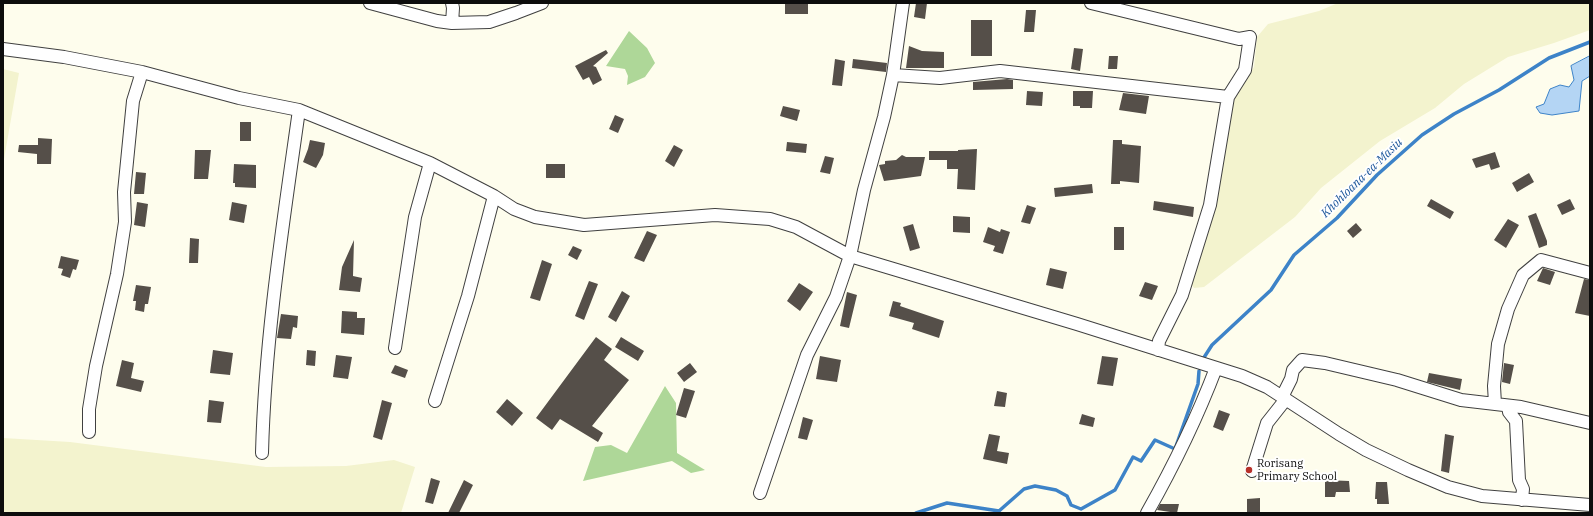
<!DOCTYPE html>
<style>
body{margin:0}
#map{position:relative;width:1593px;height:516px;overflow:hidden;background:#fefded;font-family:"IBM Plex Serif",serif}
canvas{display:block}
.frame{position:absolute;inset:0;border:4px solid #0d0d0d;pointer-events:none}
</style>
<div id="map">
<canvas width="1593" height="516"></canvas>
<div class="frame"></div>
</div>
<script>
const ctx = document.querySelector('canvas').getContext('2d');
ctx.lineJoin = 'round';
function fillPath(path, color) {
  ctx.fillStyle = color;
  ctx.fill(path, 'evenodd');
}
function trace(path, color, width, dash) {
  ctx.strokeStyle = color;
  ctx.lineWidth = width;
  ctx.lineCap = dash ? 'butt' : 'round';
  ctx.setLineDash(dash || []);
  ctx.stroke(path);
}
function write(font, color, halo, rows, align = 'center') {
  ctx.font = font + ' "IBM Plex Serif",serif';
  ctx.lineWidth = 4;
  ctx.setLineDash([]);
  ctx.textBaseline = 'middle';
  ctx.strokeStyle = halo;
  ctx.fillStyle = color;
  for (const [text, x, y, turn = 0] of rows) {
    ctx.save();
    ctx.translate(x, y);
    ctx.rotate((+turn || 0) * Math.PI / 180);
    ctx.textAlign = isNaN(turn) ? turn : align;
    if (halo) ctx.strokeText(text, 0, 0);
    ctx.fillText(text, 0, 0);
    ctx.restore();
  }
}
const farmland = new Path2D(`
 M 1338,3 L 1590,3 L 1590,30 L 1554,43 L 1508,57 L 1464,84 L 1435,108 L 1380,141 L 1321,188 L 1295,217 L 1204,287 L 1194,288 L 1191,284 L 1233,99 L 1254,67 L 1257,37 L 1268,24 L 1319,11 Z
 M 3,69 L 19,73 L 3,165 Z
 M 3,438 L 70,442 L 266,467 L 346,466 L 394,460 L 415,467 L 401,513 L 3,513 Z`);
const forest = new Path2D(`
 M 629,31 L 647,48 L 655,63 L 645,77 L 627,85 L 628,76 L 625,69 L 606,66 Z
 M 665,386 L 676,403 L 677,453 L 705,470 L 691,473 L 672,461 L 583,481 L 595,447 L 611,445 L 627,453 Z`);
const water = new Path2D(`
 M 1590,56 L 1590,76 L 1582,81 L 1579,111 L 1552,115 L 1540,113 L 1536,107 L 1544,104 L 1550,89 L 1560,85 L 1569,87 L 1574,80 L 1571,66 Z`);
const stream = new Path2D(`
 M 1203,359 L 1212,345 L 1271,290 L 1294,255 L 1337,218 L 1377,175 L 1422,135 L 1454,114 L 1499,90 L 1549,58 L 1590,42
 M 916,513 L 947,503 L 999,511 L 1024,489 L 1035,486 L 1056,490 L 1067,496 L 1071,505 L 1081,509 L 1115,490 L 1133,457 L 1141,461 L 1155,440 L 1175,449 L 1198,384 L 1199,371`);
const building = new Path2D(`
 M 916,3 L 927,3 L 925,19 L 914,17 Z
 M 785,4 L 808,4 L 808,14 L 785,14 Z
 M 1026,10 L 1036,10 L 1034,32 L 1024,32 Z
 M 971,20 L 992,20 L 992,56 L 971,56 Z
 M 909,46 L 922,51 L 944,52 L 944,68 L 906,68 Z
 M 1074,48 L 1083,49 L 1080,71 L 1071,69 Z
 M 606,50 L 608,53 L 593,66 L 596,67 L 602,80 L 593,85 L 589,77 L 583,80 L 575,66 Z
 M 1109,56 L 1118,56 L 1117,69 L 1108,69 Z
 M 835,59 L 845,61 L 842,86 L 832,85 Z
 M 853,59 L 887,63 L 886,72 L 852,68 Z
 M 1007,79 L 1013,80 L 1013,89 L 973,90 L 973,82 Z
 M 1027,91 L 1043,92 L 1042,106 L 1026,105 Z
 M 1073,91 L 1093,91 L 1092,108 L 1080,108 L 1080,106 L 1073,106 Z
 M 1123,93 L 1149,96 L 1146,114 L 1119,110 Z
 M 783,106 L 800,110 L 797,121 L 780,116 Z
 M 615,115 L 624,119 L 618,133 L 609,129 Z
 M 240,122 L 251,122 L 251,141 L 240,141 Z
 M 38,138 L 52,139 L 51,164 L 37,164 L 37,154 L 18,152 L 19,145 L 38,145 Z
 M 310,140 L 325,143 L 323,155 L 316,168 L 303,162 L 308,149 Z
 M 1113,140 L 1122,140 L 1122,144 L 1141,146 L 1139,183 L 1120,181 L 1120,184 L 1111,184 Z
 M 787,142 L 807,144 L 806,153 L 786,151 Z
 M 674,145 L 683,150 L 674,167 L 665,161 Z
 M 977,149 L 975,190 L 957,189 L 958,169 L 947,169 L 947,160 L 929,160 L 929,151 L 958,151 L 958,150 Z
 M 195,150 L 211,150 L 208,179 L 194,179 Z
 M 1495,152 L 1500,167 L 1491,170 L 1489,164 L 1476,168 L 1472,159 Z
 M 902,155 L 906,157 L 925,157 L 921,176 L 884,181 L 879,165 L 885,164 L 885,161 L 896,160 Z
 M 825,156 L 834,158 L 830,174 L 820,172 Z
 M 234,164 L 256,165 L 256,188 L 235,187 L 235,183 L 233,183 Z
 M 546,164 L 565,164 L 565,178 L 546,178 Z
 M 136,172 L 146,173 L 144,194 L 134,194 Z
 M 1529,173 L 1534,182 L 1517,192 L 1512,183 Z
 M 1092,184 L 1093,193 L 1055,197 L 1054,188 Z
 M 1431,199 L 1454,212 L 1450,219 L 1427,206 Z
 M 1570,199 L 1575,209 L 1562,215 L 1557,205 Z
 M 1154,201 L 1194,207 L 1193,217 L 1153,210 Z
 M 137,202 L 148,204 L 145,227 L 134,225 Z
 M 232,202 L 247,205 L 244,223 L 229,220 Z
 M 1027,205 L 1036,208 L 1030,224 L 1021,222 Z
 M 1536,213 L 1547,241 L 1547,245 L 1539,248 L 1528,216 Z
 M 953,216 L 970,217 L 970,233 L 953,232 Z
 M 1508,219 L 1519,225 L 1506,248 L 1494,240 Z
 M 1356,223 L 1362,230 L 1353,238 L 1347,231 Z
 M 913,224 L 920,248 L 910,251 L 903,227 Z
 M 988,227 L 1000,232 L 1001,229 L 1010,232 L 1003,254 L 993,251 L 995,246 L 983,242 Z
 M 1114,227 L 1124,227 L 1124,250 L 1114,250 Z
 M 647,231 L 657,235 L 644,262 L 634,258 Z
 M 190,238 L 199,239 L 198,263 L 189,263 Z
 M 354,240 L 353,276 L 362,278 L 360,292 L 339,290 L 342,267 Z
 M 573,246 L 582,250 L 577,260 L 568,255 Z
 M 61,256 L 79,260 L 76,270 L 73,269 L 70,278 L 61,275 L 63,269 L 58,268 Z
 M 542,260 L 552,264 L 540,301 L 530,298 Z
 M 1050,268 L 1067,272 L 1063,289 L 1046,285 Z
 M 1543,268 L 1555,272 L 1550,285 L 1537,281 Z
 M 1584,279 L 1590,280 L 1590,316 L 1575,313 Z
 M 589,281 L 598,284 L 584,320 L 575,316 Z
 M 1145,282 L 1158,286 L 1152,300 L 1139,296 Z
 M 799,283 L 813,292 L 800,311 L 787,301 Z
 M 136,285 L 151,287 L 148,304 L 145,304 L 144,312 L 135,310 L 136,301 L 133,301 Z
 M 622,291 L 630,296 L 616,322 L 608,317 Z
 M 847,292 L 857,295 L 849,328 L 840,326 Z
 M 893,301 L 901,303 L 900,306 L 944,321 L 939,338 L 912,329 L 914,323 L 889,316 Z
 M 342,311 L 357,312 L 357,318 L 365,318 L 364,335 L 341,333 Z
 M 281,314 L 298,316 L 297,328 L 293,327 L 291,339 L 277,338 Z
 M 596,337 L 612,349 L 604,360 L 629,380 L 592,426 L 603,433 L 598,442 L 560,419 L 552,430 L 536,418 Z
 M 621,337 L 644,351 L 638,361 L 615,347 Z
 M 213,350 L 233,353 L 230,375 L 210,373 Z
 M 307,350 L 316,351 L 315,366 L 306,365 Z
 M 336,355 L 352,357 L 348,379 L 333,377 Z
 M 820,356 L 841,360 L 837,382 L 816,379 Z
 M 1102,356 L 1118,358 L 1113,386 L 1097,384 Z
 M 122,360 L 134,363 L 131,378 L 144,381 L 141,392 L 116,386 Z
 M 690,363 L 697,372 L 684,382 L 677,373 Z
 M 1504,363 L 1514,365 L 1510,384 L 1502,382 Z
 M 395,365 L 408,370 L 405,378 L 391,373 Z
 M 1429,373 L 1462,379 L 1460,390 L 1427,382 Z
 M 684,388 L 695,391 L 686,418 L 676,415 Z
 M 997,391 L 1007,393 L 1005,407 L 994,406 Z
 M 507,399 L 523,413 L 512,426 L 496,412 Z
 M 209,400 L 224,402 L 221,423 L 207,422 Z
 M 382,400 L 392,403 L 382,440 L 373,437 Z
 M 1219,410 L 1230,414 L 1223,431 L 1213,427 Z
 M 1082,414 L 1095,418 L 1093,427 L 1079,424 Z
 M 803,417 L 813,420 L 807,440 L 798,438 Z
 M 989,434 L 1000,436 L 997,451 L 1009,453 L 1007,464 L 983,459 Z
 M 1445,434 L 1454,436 L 1449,473 L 1441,471 Z
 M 431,478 L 440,481 L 433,504 L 425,502 Z
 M 464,480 L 473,485 L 459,513 L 448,513 Z
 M 1325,480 L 1349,481 L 1350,492 L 1336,492 L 1335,497 L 1325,497 Z
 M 1376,482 L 1387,482 L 1389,504 L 1377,504 L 1377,499 L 1375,499 Z
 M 1260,498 L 1260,513 L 1247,513 L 1247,499 Z
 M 1160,504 L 1179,504 L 1177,513 L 1157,510 Z`);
const minor = new Path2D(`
 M 370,3 L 437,21 L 452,23 L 489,22 L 516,13 L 542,3
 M 452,3 L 453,8 L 452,23
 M 1091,3 L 1239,39 L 1250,37 L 1245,70 L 1228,97 L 1210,205 L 1182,295 L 1159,341 L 1158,350
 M 3,49 L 64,57 L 142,72 L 239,98 L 299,110 L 430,163 L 494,196 L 514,209 L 535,217 L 584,225 L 715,215 L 770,219 L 796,227 L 850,256 L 1077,324 L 1242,376 L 1267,387 L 1339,434 L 1366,450 L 1408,470 L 1448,487 L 1482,496 L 1590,505
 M 893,75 L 940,78 L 1000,71 L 1228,97
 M 395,348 L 415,217 L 430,163
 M 1282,397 L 1291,379 L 1293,370 L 1302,360 L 1325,363 L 1397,380 L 1461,400 L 1521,407 L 1590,423
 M 435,401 L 468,296 L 494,196
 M 1495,404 L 1494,386 L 1498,344 L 1508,309 L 1523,275 L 1541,260 L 1590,273
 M 1508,406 L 1509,412 L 1516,421 L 1519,480 L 1523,489 L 1522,500
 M 89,432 L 89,409 L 96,366 L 117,274 L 125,222 L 124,192 L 133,101 L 142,72
 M 262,453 C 265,337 283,224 299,110
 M 1252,471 L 1267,423 L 1286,399
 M 760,493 L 807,355 L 836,297 L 850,256 L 864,190 L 884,117 L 893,75 L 903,3
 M 1147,513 C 1173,467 1197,418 1216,368`);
const markers = [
 [1249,470,4,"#b8312a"]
];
const poiNames = [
 ["Rorisang",1257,464],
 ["Primary School",1257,477]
];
const waterNames = [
 ["Khohloana-ea-Masiu",1362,178,-44]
];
fillPath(farmland, '#f3f3ce');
fillPath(forest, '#aed798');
fillPath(water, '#b4d5f4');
trace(water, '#3d83c8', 1);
trace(stream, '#3d83c8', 3.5);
fillPath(building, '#554f49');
trace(minor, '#404040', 14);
trace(minor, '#fff', 12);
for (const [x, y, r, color] of markers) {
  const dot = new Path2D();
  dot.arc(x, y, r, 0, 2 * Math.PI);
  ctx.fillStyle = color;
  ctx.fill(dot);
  trace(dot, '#fff', 1.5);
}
write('11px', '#0d0d0d', '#fff', poiNames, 'left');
write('italic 12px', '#1b559a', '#fff', waterNames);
</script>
